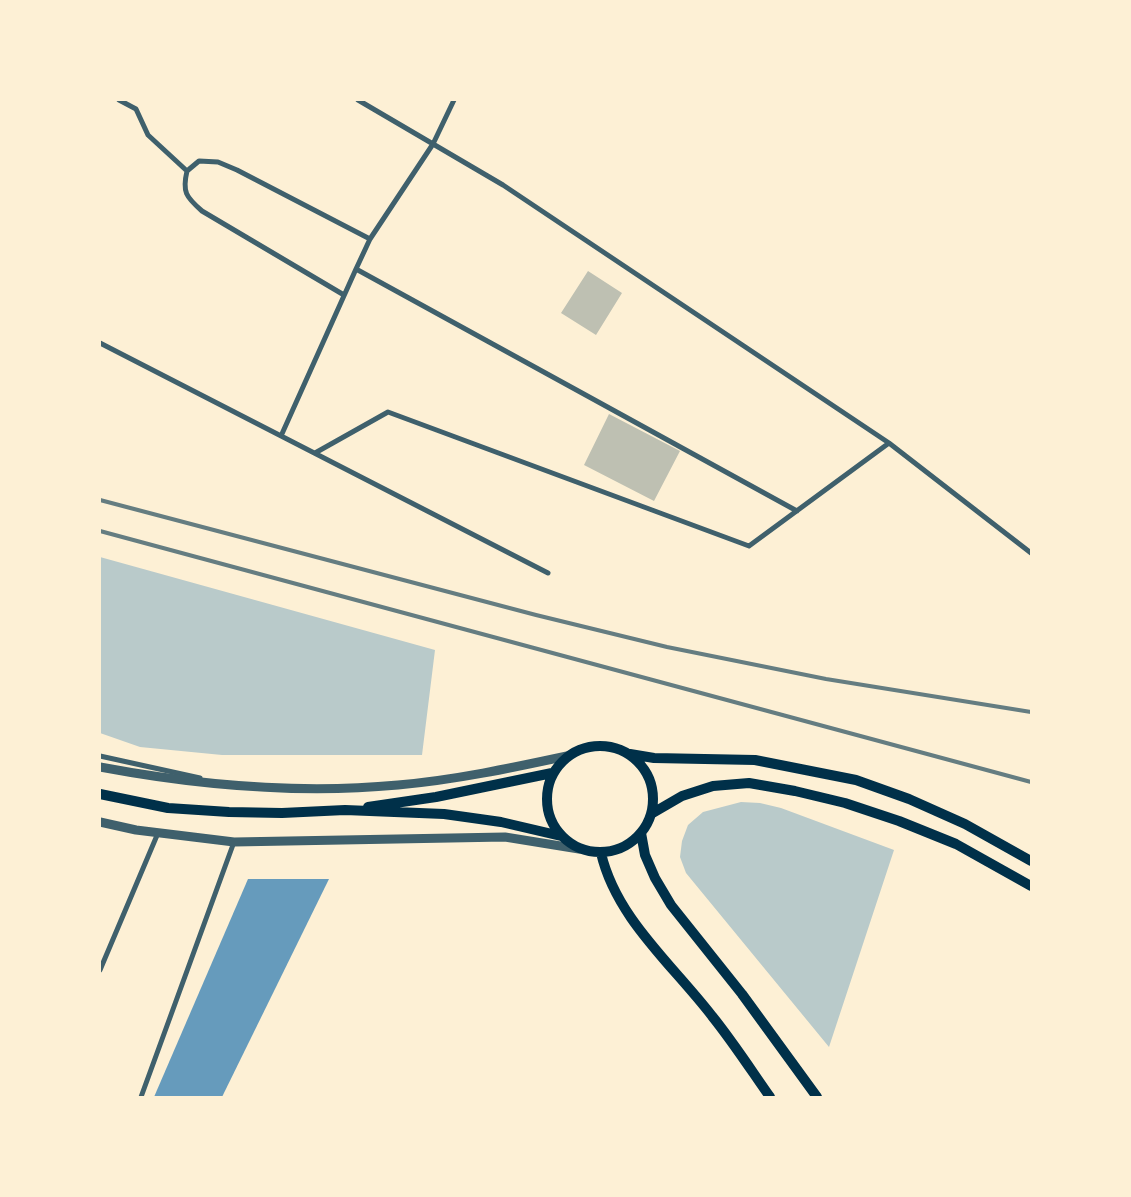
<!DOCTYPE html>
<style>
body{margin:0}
#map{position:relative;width:1131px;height:1197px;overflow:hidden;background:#fdf0d5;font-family:Roboto,sans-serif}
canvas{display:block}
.frame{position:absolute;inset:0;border:101px solid #fdf0d5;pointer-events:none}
</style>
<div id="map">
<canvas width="1131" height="1197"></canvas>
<div class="frame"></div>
</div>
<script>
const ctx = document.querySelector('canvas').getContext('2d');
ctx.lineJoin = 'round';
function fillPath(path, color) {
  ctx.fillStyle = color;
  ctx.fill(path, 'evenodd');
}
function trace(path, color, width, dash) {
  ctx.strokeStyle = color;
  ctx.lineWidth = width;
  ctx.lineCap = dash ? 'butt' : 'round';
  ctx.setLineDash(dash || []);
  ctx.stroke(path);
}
const green = new Path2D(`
 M 100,557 L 435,650 L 422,755 L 222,755 L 140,747 L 100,733 Z
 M 741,802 L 760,803 L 781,808 L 894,850 L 829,1047 L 686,873 L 680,857 L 682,841 L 688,825 L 703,812 Z`);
const water = new Path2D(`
 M 248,879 L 329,879 L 222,1097 L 154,1097 Z`);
const building = new Path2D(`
 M 588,271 L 622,293 L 596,335 L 561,313 Z
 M 609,414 L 680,451 L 654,501 L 584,465 Z`);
const minor = new Path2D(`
 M 119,100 L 136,109 L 148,135 L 187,171 L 199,161 L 218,162 L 237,170 L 370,239
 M 358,100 L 503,185 L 889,443
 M 454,100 L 433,144 L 370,239 L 356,269 L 797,511
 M 187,171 C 182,192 186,197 202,211 L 344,295
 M 100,343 L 548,573
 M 281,436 L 356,269
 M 315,453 L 388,412 L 749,546 L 889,443 L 1031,553
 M 100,756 L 200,778
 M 100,970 L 158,833
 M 141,1097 L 234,842`);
const tertiary = new Path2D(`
 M 100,767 C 196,785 301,794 398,785 C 455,780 511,768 567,756
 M 100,822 L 136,830 L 234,842 L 505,837 L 579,849`);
const secondary = new Path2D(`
 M547 799a53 53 0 1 1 106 0a53 53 0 1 1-106 0Z
 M 630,754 L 654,758 L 755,760 L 856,780 L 909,799 L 965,824 L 1031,861
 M 100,794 L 168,808 L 229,812 L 282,813 L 345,810 L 444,814 L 501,822 L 561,836
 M 368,807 L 436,797 L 552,773
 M 651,814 L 682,796 L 713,786 L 749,783 L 795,791 L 845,803 L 899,821 L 956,844 L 1031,886
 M 641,833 L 645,855 L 655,878 L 671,905 L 742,994 L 817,1097
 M 601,853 C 616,918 672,964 712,1016 C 733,1042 751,1070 770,1097`);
const rail = new Path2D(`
 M 100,500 L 536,615 L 667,647 L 826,679 L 1031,712
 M 100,531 L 1031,782`);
fillPath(green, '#b9caca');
fillPath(water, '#669bbc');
fillPath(building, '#bec0b2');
trace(minor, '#3f606c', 5);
trace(tertiary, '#3f606c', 9);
trace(secondary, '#003049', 10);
trace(rail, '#657d81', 4);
</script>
